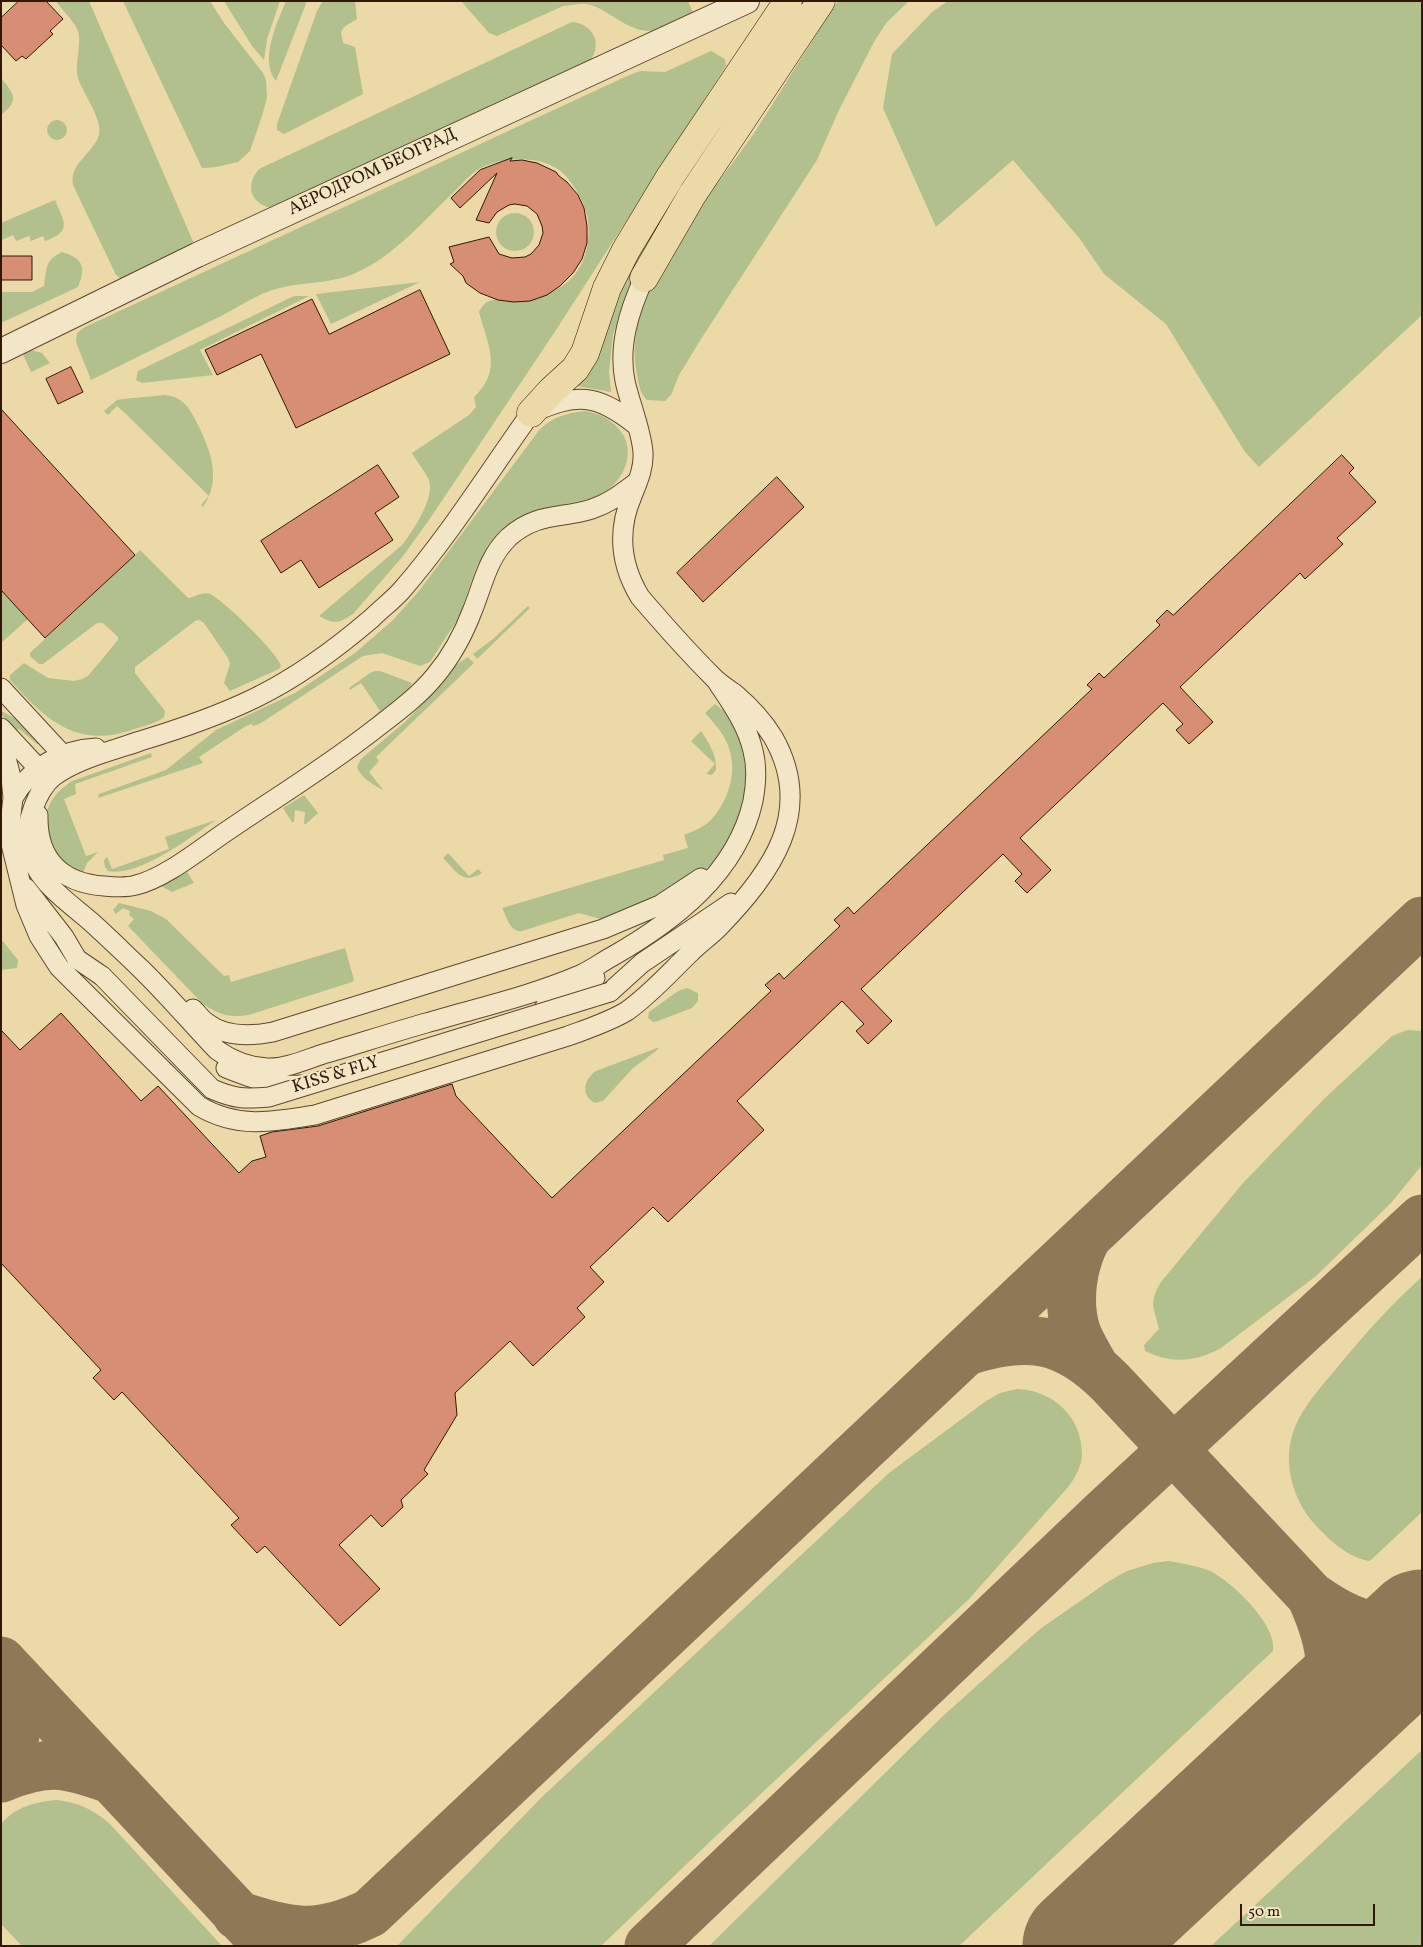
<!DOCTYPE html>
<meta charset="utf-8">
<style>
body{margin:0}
#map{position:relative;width:1423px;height:1947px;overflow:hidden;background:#ebd9a8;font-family:Vollkorn,serif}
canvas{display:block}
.frame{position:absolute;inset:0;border:2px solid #311804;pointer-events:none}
.scale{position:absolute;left:1240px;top:1904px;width:135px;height:22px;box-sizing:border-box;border:2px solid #311804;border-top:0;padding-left:6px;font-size:15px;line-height:18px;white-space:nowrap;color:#311804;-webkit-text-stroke:4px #f2e6c6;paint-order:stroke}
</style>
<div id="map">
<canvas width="1423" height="1947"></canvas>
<div class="frame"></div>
<div class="scale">50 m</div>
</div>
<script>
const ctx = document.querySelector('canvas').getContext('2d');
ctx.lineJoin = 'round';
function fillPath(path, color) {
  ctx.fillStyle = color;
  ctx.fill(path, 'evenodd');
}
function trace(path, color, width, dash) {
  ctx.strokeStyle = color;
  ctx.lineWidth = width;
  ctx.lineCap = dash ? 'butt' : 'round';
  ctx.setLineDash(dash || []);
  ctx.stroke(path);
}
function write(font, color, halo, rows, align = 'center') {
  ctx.font = font + ' Vollkorn,serif';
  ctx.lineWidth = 4;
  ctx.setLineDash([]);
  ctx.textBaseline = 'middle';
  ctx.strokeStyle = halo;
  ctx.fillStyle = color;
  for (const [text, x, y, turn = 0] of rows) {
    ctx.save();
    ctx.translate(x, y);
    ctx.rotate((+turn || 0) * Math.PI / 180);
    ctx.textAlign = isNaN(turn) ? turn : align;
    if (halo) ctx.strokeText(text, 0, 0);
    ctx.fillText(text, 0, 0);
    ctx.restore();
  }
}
const green = new Path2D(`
 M 56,1 L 89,1 L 195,246 L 121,279 L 116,275 L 73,185 C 69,163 93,154 99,135 C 103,119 83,94 78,78 C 74,63 83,41 77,29 C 72,19 62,10 56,1 Z
 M 123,1 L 210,1 L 224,23 L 263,73 L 266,80 L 267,97 L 263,113 L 250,151 L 238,162 L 216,167 L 202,168 Z
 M 224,1 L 280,1 L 267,39 L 264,60 L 252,46 Z
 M 286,1 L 307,1 L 276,81 C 259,60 277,23 286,1 Z
 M 323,1 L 355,1 L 357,19 L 344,27 L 341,32 L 343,43 L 355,47 L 363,94 L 284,134 L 277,130 L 277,124 L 317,11 Z
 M 461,1 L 688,1 L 695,17 C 681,22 666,31 650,31 C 629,31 613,14 594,6 C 584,2 573,5 563,6 L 497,36 L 489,33 Z
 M 838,1 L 909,1 L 887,22 L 875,40 L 839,110 L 817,160 L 701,339 L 679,375 L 671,395 L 665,401 L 647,400 C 639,394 638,379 636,369 C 624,282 714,195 758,127 C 776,99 793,71 811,43 C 820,29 828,14 838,1 Z
 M 948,1 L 1422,1 L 1422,315 L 1259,467 L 1245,452 L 1166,324 L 1104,274 L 1080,239 L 1013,160 L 936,227 L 883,108 L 892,54 L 932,12 Z
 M 572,22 C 593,24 603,43 590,61 L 271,208 C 250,203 245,185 259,169 Z
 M 784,26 L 788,28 L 632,281 L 613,334 L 609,372 L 611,392 L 577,386 L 588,374 L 596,361 L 612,307 L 634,256 Z
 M 711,51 L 725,59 L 726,66 L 556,330 L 429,520 L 403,556 L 353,614 C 338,624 334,624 319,616 L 402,545 C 413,531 435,498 429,480 C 425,471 417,462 412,453 L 469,415 L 476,407 L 474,397 C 503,370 488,346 479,312 C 481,308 484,303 489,301 C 497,298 507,301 516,300 C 553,297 583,282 588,241 C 592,216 581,194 565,175 C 545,154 503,156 479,169 C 470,174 461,185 454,192 C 424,220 395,255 358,272 C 330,285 303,281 276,289 C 259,293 237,308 221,316 C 177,337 134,359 91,380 L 76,342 L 77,333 L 85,327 L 625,77 L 640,71 L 665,72 Z
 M 1,78 C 14,94 20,100 1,115 Z
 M47 130a10 10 0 1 1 20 0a10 10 0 1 1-20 0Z
 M 55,200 C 64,222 73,231 45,241 L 43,236 L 31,241 L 29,236 L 16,241 L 13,235 L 2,240 L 1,223 Z
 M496 232a19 19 0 1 1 38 0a19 19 0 1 1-38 0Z
 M 62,252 C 82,258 87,266 78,287 L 1,323 L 1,292 L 32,292 L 44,286 C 47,269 44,261 62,252 Z
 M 420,282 L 331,324 L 316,294 Z
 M 294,296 L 309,296 L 200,350 L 213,375 L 142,383 L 136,380 L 138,371 Z
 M 31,350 L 42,353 L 50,363 L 31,372 L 22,352 Z
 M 165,395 C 185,397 191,411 199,427 C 212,454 221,481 203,507 L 201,505 L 209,496 L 127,415 L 117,406 L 108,415 L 104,411 L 117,400 L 123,399 Z
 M 585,411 C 594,413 603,415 610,421 C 643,444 626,485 594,498 L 534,511 L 517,520 L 486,551 L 476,568 L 459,617 L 430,662 L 420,666 L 382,653 L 363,656 L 261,723 L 253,726 L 252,724 L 246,726 L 199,757 L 203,763 L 98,798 L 99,794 L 166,770 L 216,730 L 295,693 L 355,653 L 392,621 L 419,591 L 540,429 C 553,417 567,413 585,411 Z
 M 140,550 L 188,598 C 194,597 204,591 210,594 C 222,599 279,654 281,666 L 279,669 L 230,691 L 224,683 L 230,664 L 228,658 L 204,623 L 199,620 L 195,621 L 135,667 L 135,673 L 165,711 L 164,717 C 156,724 142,726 132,730 C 76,749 45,719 10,680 L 10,675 L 24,663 L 48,678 L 74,681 L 82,679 L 88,676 L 118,640 L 118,637 L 103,623 L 97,623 L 43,664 L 39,664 L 30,656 L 30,653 Z
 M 1,590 L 28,619 L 1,643 Z
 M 528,606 L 530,608 L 477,659 L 473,654 L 493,639 Z
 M 468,657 L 474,663 L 376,757 L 379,761 L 369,772 L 384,791 C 374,784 362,780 357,767 L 361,759 L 405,722 L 427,699 L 450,669 Z
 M 375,671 L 380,671 L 412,683 C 402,702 379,718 362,732 L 359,729 L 380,711 L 361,683 L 350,690 L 349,688 L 370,673 Z
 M 715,704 L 729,715 L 735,726 L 742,747 L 747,779 L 743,809 L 734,834 L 710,866 L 678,887 L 604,920 L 579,913 L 522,931 C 510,933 507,917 502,908 L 664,860 L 663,855 L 688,848 L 684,835 C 694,831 704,827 711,820 C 731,798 740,764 724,737 C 719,728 712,721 705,713 Z
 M 1,711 L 20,721 L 40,743 L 37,744 L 19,729 L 16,730 L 1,714 Z
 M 701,731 C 709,743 717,755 716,770 L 712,775 L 706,774 L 715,764 L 691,741 Z
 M 151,753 L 152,757 L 75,784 L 76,794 L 64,799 L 86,856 L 98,852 L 87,863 L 83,873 C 53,864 35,829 52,800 C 57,792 64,787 72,781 Z
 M 304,795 L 318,813 L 306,824 L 304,824 L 305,812 L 295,810 L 294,822 L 292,822 L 283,808 Z
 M 216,820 C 192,836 138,878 108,871 L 105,867 L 104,860 L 107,857 L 112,869 L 169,849 L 165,837 Z
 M 448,853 L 469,876 L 478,869 L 482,873 C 462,885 457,872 443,858 Z
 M 187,872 L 194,883 L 172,892 L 161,886 Z
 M 119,903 L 151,911 L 166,919 L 224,976 L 229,975 L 231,982 L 345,948 L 354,980 L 352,982 L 252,1014 C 232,1019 217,1015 201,1002 L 128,926 L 134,919 L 129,915 L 130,911 L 123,908 L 116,914 L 113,910 Z
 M 1,939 L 18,960 L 17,968 L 1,970 Z
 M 687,988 L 698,993 L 698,1001 L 692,1008 L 658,1021 L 653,1022 L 648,1018 L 649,1012 L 678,991 Z
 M 1407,1030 L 1422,1031 L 1422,1165 L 1391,1203 L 1316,1276 L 1221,1348 C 1196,1362 1171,1364 1145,1351 L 1144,1345 L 1159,1329 C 1154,1306 1148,1304 1161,1282 L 1243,1183 L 1325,1098 L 1392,1036 Z
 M 657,1048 L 659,1048 L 656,1051 L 633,1068 L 603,1101 L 595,1103 C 580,1095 584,1079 596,1071 Z
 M 1422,1277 L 1422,1512 L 1372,1559 L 1369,1561 C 1346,1557 1326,1537 1311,1520 C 1291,1495 1282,1458 1295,1427 C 1304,1405 1321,1387 1336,1369 C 1363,1336 1390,1305 1422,1277 Z
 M 1017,1389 C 1053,1390 1082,1417 1082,1454 C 1082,1466 1075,1477 1069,1486 L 969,1599 L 718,1834 L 601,1946 L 397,1946 L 543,1796 L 889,1473 L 986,1401 L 1000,1393 Z
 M 1168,1561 C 1182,1563 1197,1566 1210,1571 C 1231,1581 1278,1625 1273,1651 L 959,1946 L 709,1946 L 943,1716 L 1040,1629 L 1109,1581 L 1127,1571 L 1153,1563 Z
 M 1422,1750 L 1422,1946 L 1211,1946 Z
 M 56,1800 C 77,1802 92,1809 109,1823 L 222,1946 L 22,1946 L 1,1924 L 1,1824 C 15,1807 35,1802 56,1800 Z`);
const taxiway = new Path2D(`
 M 1087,1237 C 1072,1264 1067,1301 1076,1331 C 1080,1343 1088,1355 1094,1366
 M 966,1351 C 1027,1332 1064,1336 1110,1382 L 1311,1596 C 1346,1621 1378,1636 1422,1620
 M 1,1661 L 261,1939
 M 1310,1734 C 1336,1677 1337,1654 1311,1596
 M 1,1770 C 24,1729 20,1705 2,1663
 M 1,1778 C 47,1759 65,1763 110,1779
 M 237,1915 C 290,1932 317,1939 370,1913 L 1422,921
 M 649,1946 L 1105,1512 L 1422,1219`);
const runway = new Path2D(`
 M 1083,1946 L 1422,1630`);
const building = new Path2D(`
 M 19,1 L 46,1 L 63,19 L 50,31 L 53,34 L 26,59 L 22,56 L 16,61 L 1,45 L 1,18 Z
 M 512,158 L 510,161 L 522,160 L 537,163 L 556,172 L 559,176 L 567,182 L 578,195 L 584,208 L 587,226 L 587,243 L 582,259 L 573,273 L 560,286 L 547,295 L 530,301 L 514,302 L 498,300 L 480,293 L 466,283 L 463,276 L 450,264 L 454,262 L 449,247 L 489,237 L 499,254 L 512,258 L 525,257 L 531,254 L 539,245 L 543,233 L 542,226 L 537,214 L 527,206 L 515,204 L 509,205 L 497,212 L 489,223 L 476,220 L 497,173 L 460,208 L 451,198 L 480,170 Z
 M 1,256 L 32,256 L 32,280 L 1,280 Z
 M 420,290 L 450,354 L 296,428 L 261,354 L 217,375 L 205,350 L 312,299 L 329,334 Z
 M 71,367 L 83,392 L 58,404 L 46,379 Z
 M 1,409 L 135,555 L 45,638 L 1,590 Z
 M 1342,455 L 1354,468 L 1349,473 L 1376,502 L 1337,538 L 1343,544 L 1305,579 L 1300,573 L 1180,687 L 1213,722 L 1189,744 L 1176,730 L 1183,724 L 1163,703 L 1020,838 L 1051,870 L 1027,893 L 1015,881 L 1022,874 L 1003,854 L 861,989 L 892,1021 L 868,1044 L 856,1031 L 864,1024 L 842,1001 L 737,1101 L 764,1130 L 668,1222 L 653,1207 L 590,1267 L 604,1282 L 577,1308 L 585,1317 L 533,1366 L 510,1341 L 455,1393 L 457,1415 L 424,1470 L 428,1474 L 401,1500 L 403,1507 L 382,1527 L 371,1515 L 339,1545 L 380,1589 L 340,1626 L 265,1546 L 257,1553 L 231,1525 L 239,1518 L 122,1392 L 114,1400 L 93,1378 L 101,1370 L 1,1263 L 1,1030 L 20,1050 L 61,1013 L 141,1101 L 158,1086 L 239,1173 L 252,1161 L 266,1157 L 260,1136 L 272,1132 L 318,1126 L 452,1084 L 456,1096 L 552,1198 L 771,991 L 765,985 L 779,973 L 784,979 L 840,926 L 834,920 L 848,907 L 854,914 L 1092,689 L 1087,685 L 1099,673 L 1104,678 L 1160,625 L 1156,621 L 1167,610 L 1173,615 Z
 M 378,465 L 399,497 L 375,513 L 393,540 L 319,588 L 301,560 L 281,573 L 261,541 Z
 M 777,477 L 804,507 L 703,602 L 677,573 Z`);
const minor = new Path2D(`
 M 636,425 C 596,393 577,393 531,413 C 488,473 449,536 401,591 C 392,601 381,609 372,618 C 336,649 298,677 255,698 C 218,716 180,729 140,741 C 112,751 79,758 54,776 C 37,789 24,826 28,847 C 35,881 66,900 90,921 C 107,936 123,952 140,968 C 167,994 191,1023 217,1050 C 231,1060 249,1067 267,1068 C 285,1069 305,1060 323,1054 C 357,1044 391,1033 426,1023 C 477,1008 531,996 580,975 C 591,970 602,962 613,956 C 674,921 737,873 753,801 C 756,785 757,766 753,751 C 747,724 731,703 716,680
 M 1,688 L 62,754
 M 1,728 L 38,768 L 43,779
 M 1,739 L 11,777 L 13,798 L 10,823 L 10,840 L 26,905 L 39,936 L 59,967 L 67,975 L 199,1106 C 237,1129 274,1122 315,1115 L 568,1036 C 587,1029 609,1022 627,1011 C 651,994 670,972 691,952 C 700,943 710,936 719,927 C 771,873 816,812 773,737 C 763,721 749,706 735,694 C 728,689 720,684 714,678 C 688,652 664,625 640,597 C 620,564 617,531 632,496 C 638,481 644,468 643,452 C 641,429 630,404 625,381 C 618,346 629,311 644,278
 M 13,798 C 31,767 61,750 96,748
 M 38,815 C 37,859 61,883 104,886 C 114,887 126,888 136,885 C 166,878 204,846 230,829 C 277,797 326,767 371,732 C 393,715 417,698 435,676 C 451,657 464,633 473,609 C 483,584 488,557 509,537 C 537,512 561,519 592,509 C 610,503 622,493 637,482
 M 26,888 L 64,937 L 77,959 L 102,976
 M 610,992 L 642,963 L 731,903
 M 545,1007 L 568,995 L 595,978
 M 193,1009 C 198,1014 202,1020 207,1023 C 225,1037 252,1036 273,1032 L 603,929 L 660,905 L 701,878
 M 226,1068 C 251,1078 274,1087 301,1085`);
const tertiary = new Path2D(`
 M 1,351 L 197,255 L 747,1`);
const primary = new Path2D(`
 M 644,278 L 692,195 L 821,1
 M 531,413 L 551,391 L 575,369 L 585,353 L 607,288 L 626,250 L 670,177 L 788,1`);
const minorBridge = new Path2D(`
 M 102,976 L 212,1089 C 235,1099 244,1099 269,1097 L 610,992`);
const streetNames = [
 ["АЕРОДРОМ БЕОГРАД",373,173,-25],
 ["KISS & FLY",336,1076,-17]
];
fillPath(green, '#b1c08c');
trace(taxiway, '#8e7856', 49);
trace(runway, '#8e7856', 121);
fillPath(building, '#d78e73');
trace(building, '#311804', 1);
trace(minor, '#60482d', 21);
trace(tertiary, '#60482d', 26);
trace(primary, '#311804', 29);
trace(minor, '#f2e6c6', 19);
trace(tertiary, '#f2e6c6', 24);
trace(primary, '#ebd9a8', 28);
trace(minorBridge, '#60482d', 21, []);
trace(minorBridge, '#f2e6c6', 19);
write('18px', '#311804', '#f2e6c6', streetNames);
</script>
